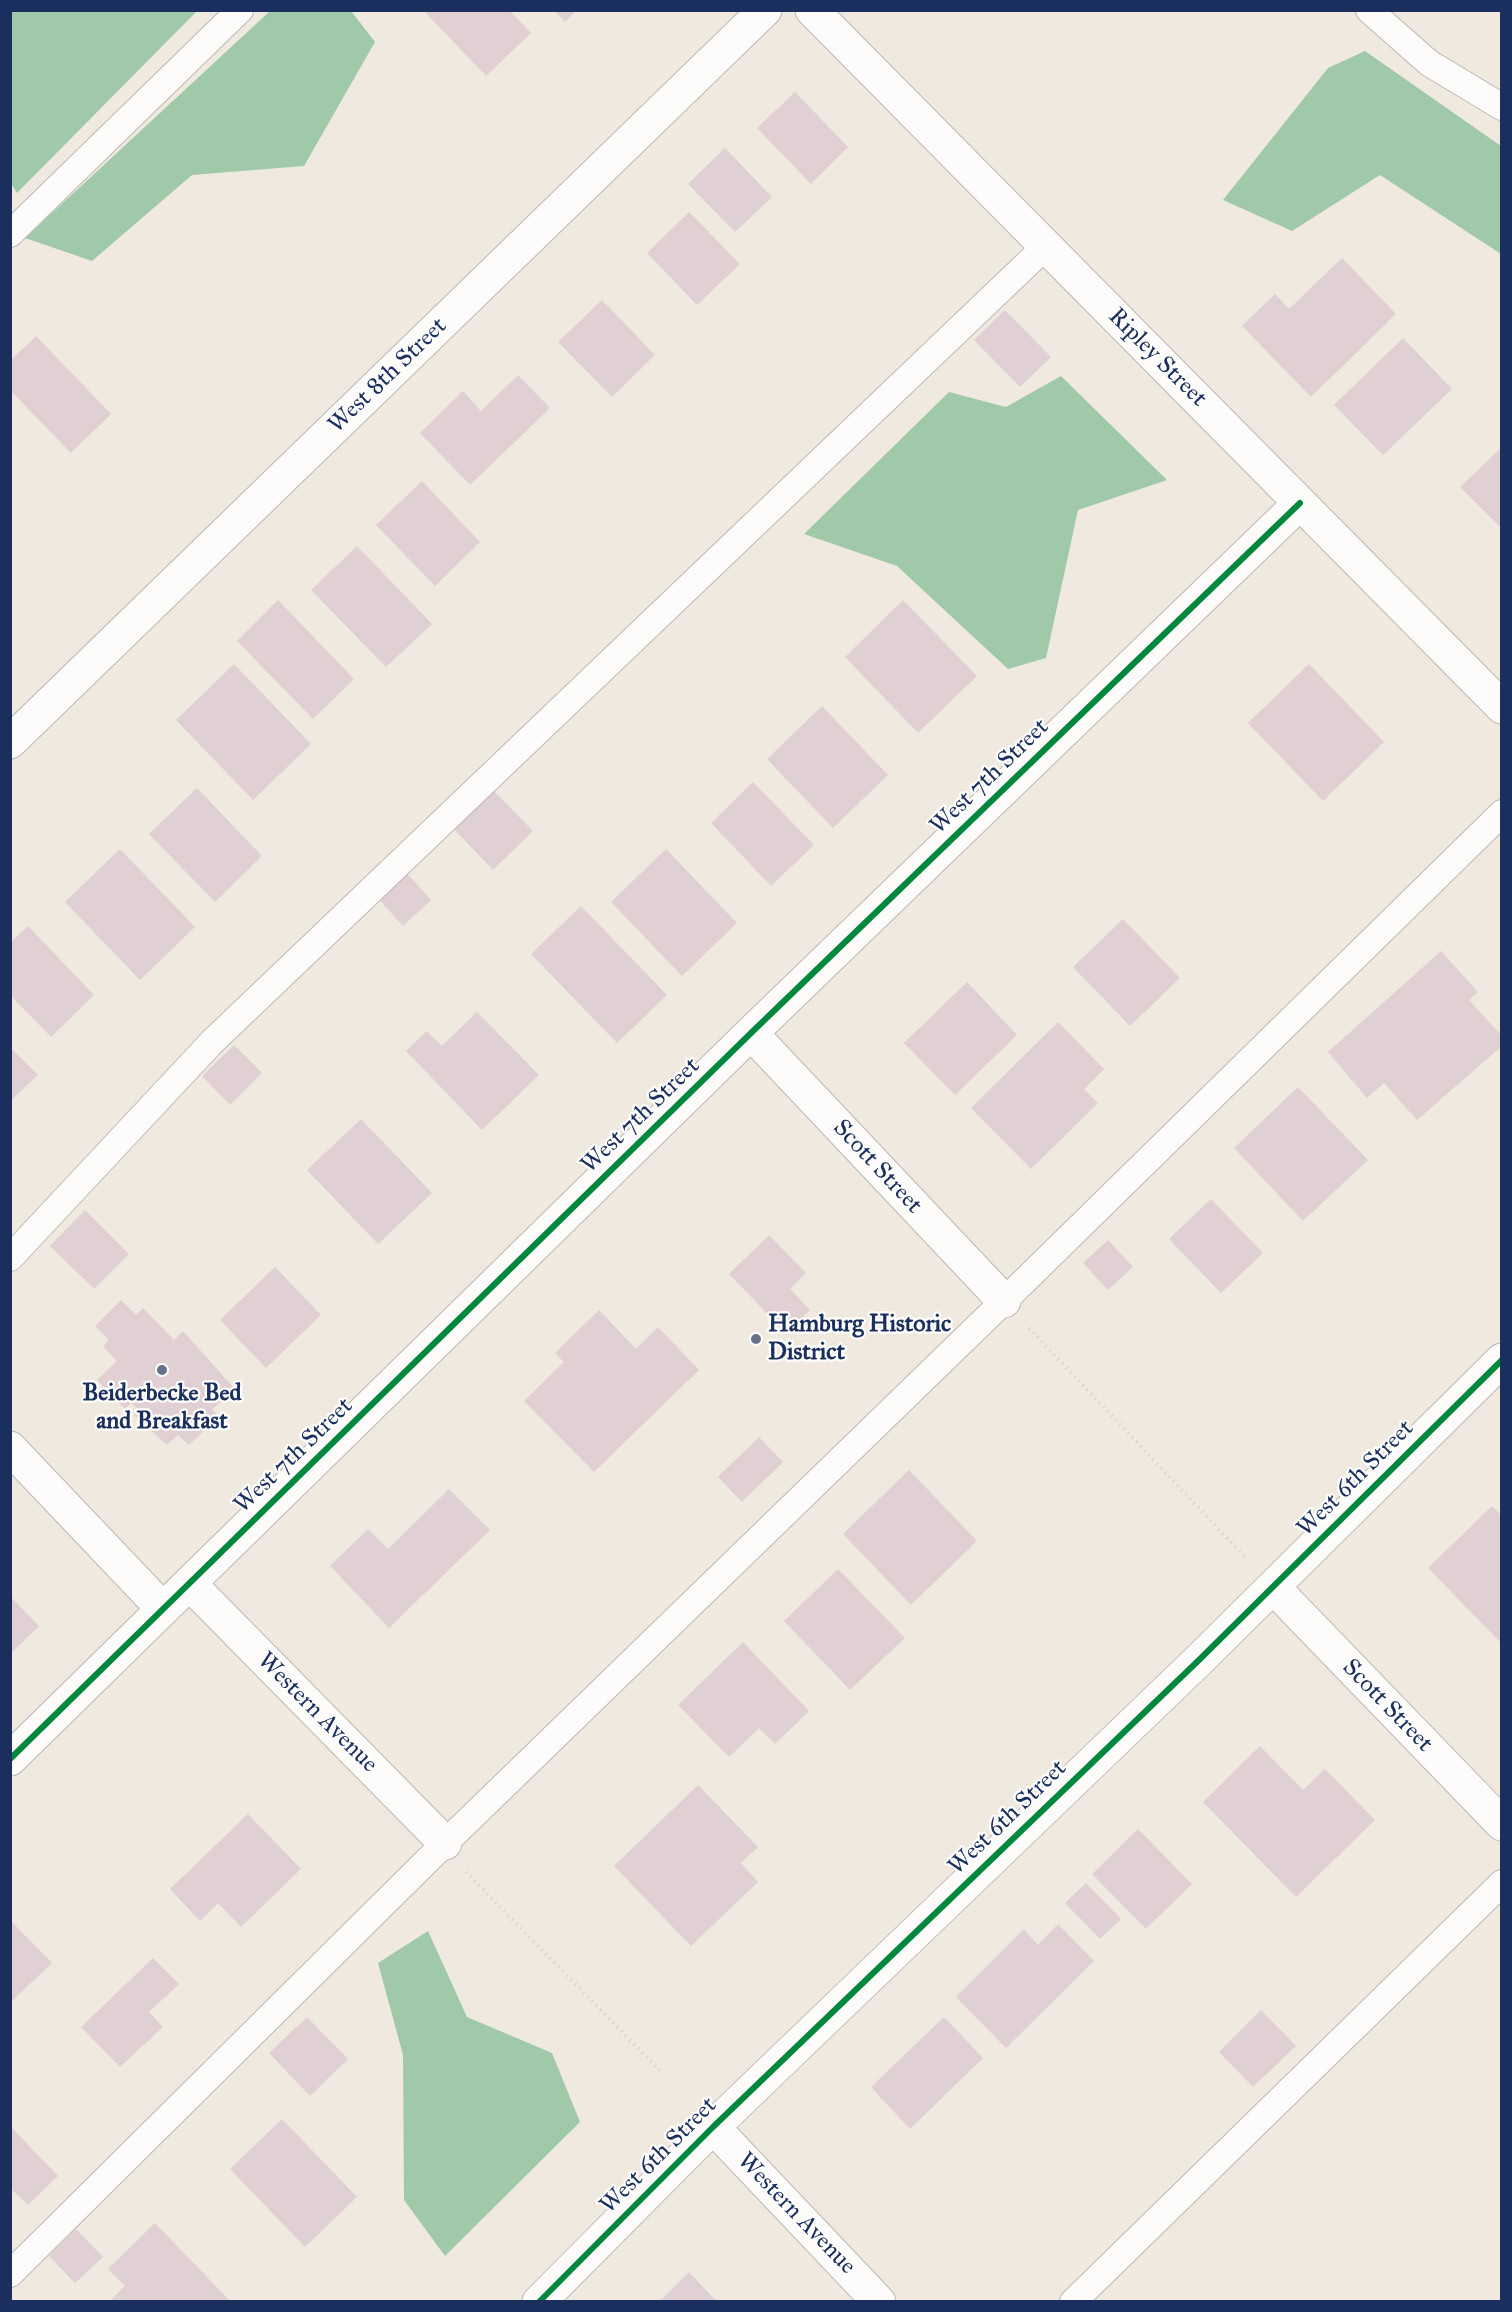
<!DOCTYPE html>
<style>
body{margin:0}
#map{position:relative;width:1512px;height:2312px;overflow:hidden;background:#f0e9df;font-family:"IM FELL Great Primer",serif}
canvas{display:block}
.frame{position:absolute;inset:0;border:12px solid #1b2f5e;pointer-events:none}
</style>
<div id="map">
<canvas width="1512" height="2312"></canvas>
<div class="frame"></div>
</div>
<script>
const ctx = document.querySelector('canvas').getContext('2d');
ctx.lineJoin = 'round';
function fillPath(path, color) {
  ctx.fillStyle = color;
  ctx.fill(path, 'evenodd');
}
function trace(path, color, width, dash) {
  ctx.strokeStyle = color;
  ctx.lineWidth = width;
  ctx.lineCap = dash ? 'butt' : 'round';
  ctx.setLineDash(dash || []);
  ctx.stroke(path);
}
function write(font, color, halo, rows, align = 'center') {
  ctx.font = font + ' "IM FELL Great Primer",serif';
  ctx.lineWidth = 4.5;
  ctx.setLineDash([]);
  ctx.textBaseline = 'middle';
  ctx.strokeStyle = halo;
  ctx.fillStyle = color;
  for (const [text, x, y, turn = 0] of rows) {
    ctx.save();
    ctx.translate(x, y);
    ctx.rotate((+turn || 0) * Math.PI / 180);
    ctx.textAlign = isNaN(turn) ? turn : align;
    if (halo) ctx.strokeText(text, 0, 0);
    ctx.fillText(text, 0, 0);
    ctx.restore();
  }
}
const forest = new Path2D(`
 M 11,10 L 197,10 L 197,11 L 17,193 L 10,182 Z
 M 270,11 L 351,11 L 375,42 L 304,166 L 192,175 L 92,261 L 25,238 Z
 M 1365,51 L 1501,146 L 1501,254 L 1380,175 L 1292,231 L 1223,200 L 1328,68 Z
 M 1061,376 L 1167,480 L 1078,510 L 1046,658 L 1008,669 L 897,566 L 804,534 L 949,392 L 1006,407 Z
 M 428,1931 L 467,2017 L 552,2053 L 580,2122 L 445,2256 L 404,2200 L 403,2055 L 378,1963 Z`);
const building = new Path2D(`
 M 423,10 L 509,10 L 531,33 L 486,76 Z
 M 554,10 L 577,10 L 565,22 Z
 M 795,92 L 848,147 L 811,184 L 757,128 Z
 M 725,148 L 772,197 L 735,232 L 688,184 Z
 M 689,212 L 740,264 L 697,305 L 647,253 Z
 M 1342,258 L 1396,314 L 1311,397 L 1242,326 L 1275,294 L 1289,309 Z
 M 602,300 L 655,355 L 612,397 L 558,342 Z
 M 1005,310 L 1051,357 L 1020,387 L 974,340 Z
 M 36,336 L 111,414 L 71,453 L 10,390 L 10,361 Z
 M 1403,338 L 1452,389 L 1383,455 L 1334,405 Z
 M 518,375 L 550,408 L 470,485 L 420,433 L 463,391 L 481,411 Z
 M 1502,447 L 1502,529 L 1460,487 Z
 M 422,481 L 480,542 L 435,586 L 376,525 Z
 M 357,546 L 432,624 L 386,667 L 311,590 Z
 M 278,600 L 354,679 L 313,719 L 237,641 Z
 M 903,600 L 977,676 L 918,733 L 845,657 Z
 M 234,664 L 311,744 L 253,800 L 176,720 Z
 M 1309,664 L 1384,742 L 1323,801 L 1248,723 Z
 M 822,706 L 888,775 L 833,828 L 767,759 Z
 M 753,782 L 814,845 L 771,886 L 711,823 Z
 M 197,788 L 262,856 L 215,902 L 149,834 Z
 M 491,788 L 533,831 L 493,870 L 451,826 Z
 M 120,849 L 195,927 L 140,980 L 65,902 Z
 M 666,849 L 737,923 L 682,976 L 611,902 Z
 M 404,870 L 431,900 L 403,926 L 376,896 Z
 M 581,906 L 667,995 L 617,1043 L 531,954 Z
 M 1123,919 L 1180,978 L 1130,1026 L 1073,967 Z
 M 28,926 L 94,995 L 51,1037 L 10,995 L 10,943 Z
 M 1441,951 L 1478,992 L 1469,1000 L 1502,1036 L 1502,1046 L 1417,1120 L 1384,1083 L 1367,1098 L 1328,1052 Z
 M 967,982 L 1017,1035 L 955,1095 L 904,1043 Z
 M 477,1012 L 539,1075 L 482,1130 L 406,1051 L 427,1031 L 442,1046 Z
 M 1058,1022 L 1104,1069 L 1084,1089 L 1098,1103 L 1031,1169 L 971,1108 Z
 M 234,1045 L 262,1073 L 230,1105 L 202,1076 Z
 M 10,1047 L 38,1075 L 10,1101 Z
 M 1298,1087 L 1368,1160 L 1303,1221 L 1234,1148 Z
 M 361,1119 L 432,1193 L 378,1244 L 307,1170 Z
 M 1211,1199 L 1263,1253 L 1221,1293 L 1169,1239 Z
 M 85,1210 L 129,1254 L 94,1289 L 50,1246 Z
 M 769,1235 L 806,1273 L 790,1289 L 810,1310 L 786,1333 L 729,1274 Z
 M 1108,1240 L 1133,1267 L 1108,1290 L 1083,1263 Z
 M 275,1267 L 321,1315 L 266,1368 L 220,1320 Z
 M 121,1300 L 136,1315 L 143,1308 L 174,1340 L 183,1331 L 234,1388 L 212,1410 L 219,1416 L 189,1445 L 178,1435 L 167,1445 L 134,1415 L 139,1410 L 131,1403 L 125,1409 L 97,1380 L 117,1361 L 103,1347 L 109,1340 L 95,1326 Z
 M 599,1310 L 636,1349 L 658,1327 L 699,1370 L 594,1472 L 524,1401 L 564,1362 L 555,1353 Z
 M 759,1437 L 783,1462 L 742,1502 L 718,1477 Z
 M 909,1470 L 977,1541 L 911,1605 L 843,1534 Z
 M 449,1489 L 490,1530 L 389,1628 L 330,1566 L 368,1529 L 388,1549 Z
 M 1492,1506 L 1502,1516 L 1502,1644 L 1428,1568 Z
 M 838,1569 L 905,1638 L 850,1690 L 784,1621 Z
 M 10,1596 L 39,1626 L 10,1654 Z
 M 743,1642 L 809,1711 L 775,1744 L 759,1728 L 729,1757 L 678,1705 Z
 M 1260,1746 L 1303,1790 L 1325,1769 L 1375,1820 L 1296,1897 L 1203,1802 Z
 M 698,1785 L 758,1847 L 741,1863 L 758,1882 L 691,1946 L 614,1866 Z
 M 248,1814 L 301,1869 L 241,1927 L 218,1903 L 200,1921 L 170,1889 Z
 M 1138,1829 L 1192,1884 L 1146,1929 L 1092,1874 Z
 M 1086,1883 L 1121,1919 L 1100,1939 L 1065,1903 Z
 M 10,1920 L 52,1963 L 10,2003 Z
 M 1058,1924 L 1094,1961 L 1006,2048 L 956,1997 L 1024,1929 L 1038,1945 Z
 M 153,1958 L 179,1984 L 149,2012 L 163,2027 L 120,2067 L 81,2027 Z
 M 1261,2010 L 1296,2046 L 1253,2087 L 1219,2052 Z
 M 307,2017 L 348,2059 L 310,2096 L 269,2053 Z
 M 944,2017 L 983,2058 L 910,2129 L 871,2087 Z
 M 282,2119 L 357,2197 L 305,2247 L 230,2169 Z
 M 10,2126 L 58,2176 L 28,2205 L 10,2188 Z
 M 155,2223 L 231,2302 L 109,2302 L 125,2286 L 108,2269 Z
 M 76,2229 L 103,2257 L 75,2283 L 49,2256 Z
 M 689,2272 L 717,2302 L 659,2302 Z`);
const path = new Path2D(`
 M 1029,1328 L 1246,1558
 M 466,1872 L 661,2072`);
const service = new Path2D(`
 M 1369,10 L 1429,63 L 1502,107
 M 10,234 L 240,10
 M 10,1258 L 212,1042 L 1046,246
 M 10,2274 L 445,1843 L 1004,1301 L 1502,813
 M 1073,2302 L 1502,1883`);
const minor = new Path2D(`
 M 812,10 L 1502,707
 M 10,742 L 765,10
 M 751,1033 L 1004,1301
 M 10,1448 L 163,1609
 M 190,1584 L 445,1843
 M 1273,1587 L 1502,1824
 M 10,1759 L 751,1033 L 1300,503
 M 713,2127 L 879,2302
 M 539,2302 L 713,2127 L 1199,1660 L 1502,1360`);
const cycleway = new Path2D(`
 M 10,1759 L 751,1033 L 1300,503
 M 539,2302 L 713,2127 L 1199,1660 L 1502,1360`);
const markers = [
 [756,1339,6,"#66708b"],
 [162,1370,6,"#66708b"]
];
const streetNames = [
 ["Ripley Street",1157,358,45],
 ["West 8th Street",388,376,-44],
 ["West 7th Street",990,777,-44],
 ["West 7th Street",641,1116,-44],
 ["Scott Street",877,1167,47],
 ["West 7th Street",294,1456,-44],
 ["West 6th Street",1356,1479,-45],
 ["Scott Street",1387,1706,46],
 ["Western Avenue",317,1713,45],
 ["West 6th Street",1008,1818,-44],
 ["West 6th Street",659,2156,-45],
 ["Western Avenue",796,2214,46]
];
const poiNames = [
 ["Hamburg Historic",768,1325],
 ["District",768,1353],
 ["Beiderbecke Bed",162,1394,"center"],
 ["and Breakfast",162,1422,"center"]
];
fillPath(forest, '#9fc9a9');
fillPath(building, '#e0cfd3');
trace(service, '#bbb8b6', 28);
trace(minor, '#bbb8b6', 35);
trace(path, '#d6d6d6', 4, [1.5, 4.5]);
trace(service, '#fdfcfa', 26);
trace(minor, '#fdfcfa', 33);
trace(cycleway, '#00873e', 6);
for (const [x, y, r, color] of markers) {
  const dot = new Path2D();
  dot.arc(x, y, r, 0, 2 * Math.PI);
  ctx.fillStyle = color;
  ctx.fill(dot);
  trace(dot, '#fff', 2);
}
write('24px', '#1b2f5e', '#fff', streetNames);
write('bold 24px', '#1b2f5e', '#fff', poiNames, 'left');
</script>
